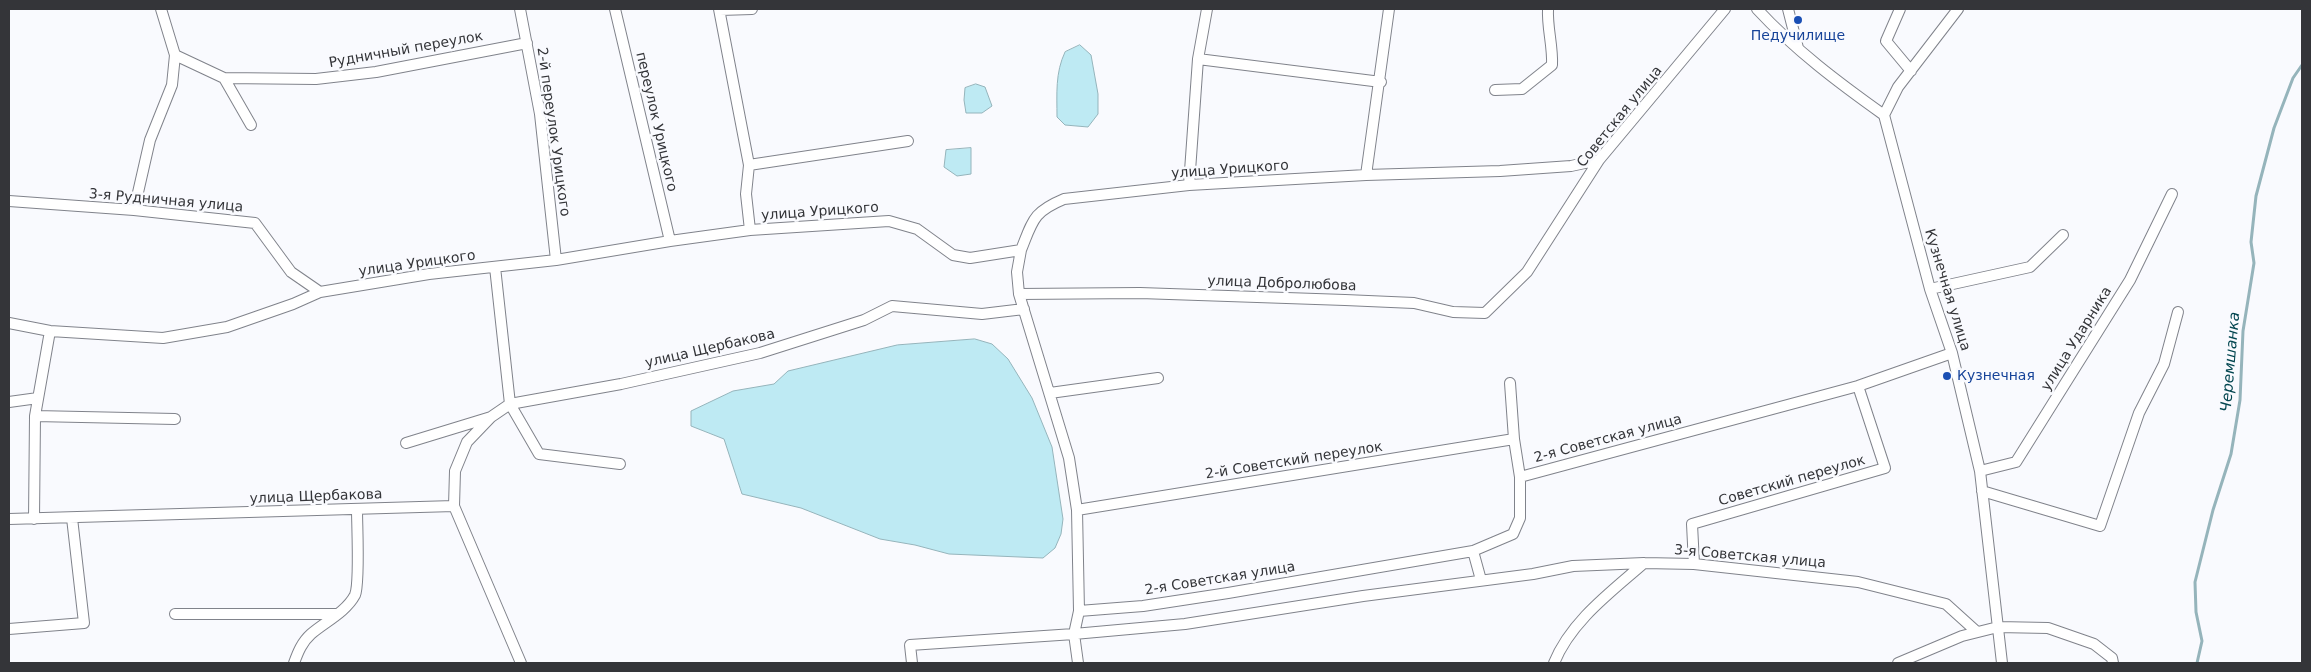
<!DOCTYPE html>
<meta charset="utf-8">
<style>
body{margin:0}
#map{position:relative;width:2311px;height:672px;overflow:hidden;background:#f9fafe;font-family:"DejaVu Sans",sans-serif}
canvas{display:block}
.frame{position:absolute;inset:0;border:10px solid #343539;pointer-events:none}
</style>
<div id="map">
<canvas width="2311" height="672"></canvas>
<div class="frame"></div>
</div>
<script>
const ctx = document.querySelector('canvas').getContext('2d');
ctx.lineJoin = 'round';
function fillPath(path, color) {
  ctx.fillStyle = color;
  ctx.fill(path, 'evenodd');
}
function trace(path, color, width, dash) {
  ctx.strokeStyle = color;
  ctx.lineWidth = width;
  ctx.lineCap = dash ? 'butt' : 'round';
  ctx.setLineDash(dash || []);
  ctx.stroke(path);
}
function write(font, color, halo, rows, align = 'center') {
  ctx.font = font + ' "DejaVu Sans",sans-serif';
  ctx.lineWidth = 5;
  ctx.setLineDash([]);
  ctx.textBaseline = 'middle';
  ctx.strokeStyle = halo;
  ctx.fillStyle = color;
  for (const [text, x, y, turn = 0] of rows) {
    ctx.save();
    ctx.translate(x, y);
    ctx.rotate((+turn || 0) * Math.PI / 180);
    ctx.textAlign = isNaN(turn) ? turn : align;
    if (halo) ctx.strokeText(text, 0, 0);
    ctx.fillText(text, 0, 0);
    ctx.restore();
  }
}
const water = new Path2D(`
 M 1080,45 L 1091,55 L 1098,94 L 1098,114 L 1088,127 L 1065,125 L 1057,117 C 1057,94 1055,73 1065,52 Z
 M 976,84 L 985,87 L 992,106 L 982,113 L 966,113 L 964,100 L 965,88 Z
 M 971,148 L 971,174 L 957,176 L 944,167 L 946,150 Z
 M 975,339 L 992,344 L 1008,359 L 1032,398 L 1052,447 L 1063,519 L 1061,534 L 1055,548 L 1043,558 L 949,554 L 915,545 L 880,539 L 801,508 L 742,494 L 724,439 L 691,426 L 691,411 L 733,391 L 774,384 L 788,371 L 897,345 Z`);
const stream = new Path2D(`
 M 2197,663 L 2202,641 L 2196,612 L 2195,582 L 2213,510 L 2231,454 L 2240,400 L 2243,331 L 2254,263 L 2251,242 L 2256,196 L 2274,128 L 2293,78 L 2302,65`);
const minor = new Path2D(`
 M 520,9 L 540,114 L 556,260
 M 615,9 L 670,241
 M 719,9 L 749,165 L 746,194 L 750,230
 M 1757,9 C 1795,50 1839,83 1884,115
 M 1788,9 L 1798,48
 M 1900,9 L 1886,41 L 1911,71
 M 1958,9 L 1898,87 L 1884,115 L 1930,289 L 1952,353 L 1980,471 L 2002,663
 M 720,10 L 752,9
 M 175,55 L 224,78 L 316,79 L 376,72 L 527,43
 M 1198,59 L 1381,82
 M 224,78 L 251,125
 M 1495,90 L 1522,89 L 1552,65 C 1553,46 1547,28 1548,9
 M 749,165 L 908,141
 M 1366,175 L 1389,9
 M 1189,185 L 1198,59 L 1207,9
 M 9,201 L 134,210 L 255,223 L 291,272 L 320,292
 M 134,210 L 150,140 L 172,85 L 175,55 L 161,9
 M 1021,250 L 1017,272 L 1019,294 L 1069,458 L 1077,510 L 1079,611 L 1074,634 L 1078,663
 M 495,267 L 510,404 L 539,454 L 620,464
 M 1930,289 L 2030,267 L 2063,235
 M 1019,294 L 1140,293 L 1345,300 L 1414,303 L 1453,312 L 1485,313 L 1527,272 L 1599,160 L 1725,9
 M 9,323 L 50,331 L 163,338 L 227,327 L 293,304 L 320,292 L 429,274 L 556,260 L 670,241 L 750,230 L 889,221 L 917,229 L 953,255 L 970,258 L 1021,250 C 1033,220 1033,212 1064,199 L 1189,185 L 1366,175 L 1500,171 L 1571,166 L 1599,160
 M 1510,383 L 1514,439 L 1520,477
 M 1050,393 L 1158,378
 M 9,402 L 38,398
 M 35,416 L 175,419
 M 491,417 L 467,442 L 455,471 L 454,506 L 521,663
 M 406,443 L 491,417 L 510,404 L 621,384 L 760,353 L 864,320 L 892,306 L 982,314 L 1024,309
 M 1980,471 L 2016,462 L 2130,280 L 2172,194
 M 1982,491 L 2100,526 L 2139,413 L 2164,364 L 2178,312
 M 1077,510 L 1514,439
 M 9,519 L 454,506
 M 34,519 L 35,416 L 50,331
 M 1473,551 L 1481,580
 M 1694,564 L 1692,524 L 1885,468 L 1858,386
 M 1079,611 L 1143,606 L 1228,593 L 1473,551 L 1513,534 L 1520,518 L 1520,477 L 1858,386 L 1952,353
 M 175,614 L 338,614
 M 9,629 L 84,623 L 72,518
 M 294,663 C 298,652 302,642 311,634 C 325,622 346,612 355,595 C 360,583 357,526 357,510
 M 912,663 L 910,645 L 1074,634 L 1185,624 L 1363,596 L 1533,574 L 1573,566 L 1644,563 L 1694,564 L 1858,582 L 1946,604 L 1977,632
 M 1554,663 C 1571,621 1611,592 1644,563
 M 1898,663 L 1962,636 L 1998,627 L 2048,628 L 2094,644 L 2112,658 L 2113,663`);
const markers = [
 [1798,20,5,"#1a4fb4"],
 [1947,376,5,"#1a4fb4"]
];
const transitNames = [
 ["Педучилище",1798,36],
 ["Кузнечная",1957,376,"left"]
];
const streetNames = [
 ["Рудничный переулок",406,50,-10],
 ["Советская улица",1620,117,-51],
 ["переулок Урицкого",656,122,77],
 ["2-й переулок Урицкого",553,132,82],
 ["улица Урицкого",1230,170,-4],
 ["3-я Рудничная улица",166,201,5],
 ["улица Урицкого",820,212,-4],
 ["улица Урицкого",417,264,-8],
 ["улица Добролюбова",1282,284,2],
 ["Кузнечная улица",1947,290,73],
 ["улица Ударника",2077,339,-58],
 ["улица Щербакова",710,349,-13],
 ["2-я Советская улица",1608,439,-15],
 ["2-й Советский переулок",1294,461,-9],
 ["Советский переулок",1792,481,-16],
 ["улица Щербакова",316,497,-2],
 ["3-я Советская улица",1750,557,5],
 ["2-я Советская улица",1220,579,-9]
];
const waterNames = [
 ["Черемшанка",2231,362,-85]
];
fillPath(water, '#beeaf3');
trace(water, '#95b4bb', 1);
trace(stream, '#95b4bb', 3);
trace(minor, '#80838b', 12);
trace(minor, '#fff', 10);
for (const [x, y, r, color] of markers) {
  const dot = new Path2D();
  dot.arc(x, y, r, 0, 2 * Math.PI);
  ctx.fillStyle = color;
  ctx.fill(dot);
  trace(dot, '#f9fafe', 2);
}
write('14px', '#164399', '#f9fafe', transitNames);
write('14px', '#343539', '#f9fafe', streetNames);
write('italic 15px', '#034650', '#f9fafe', waterNames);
</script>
